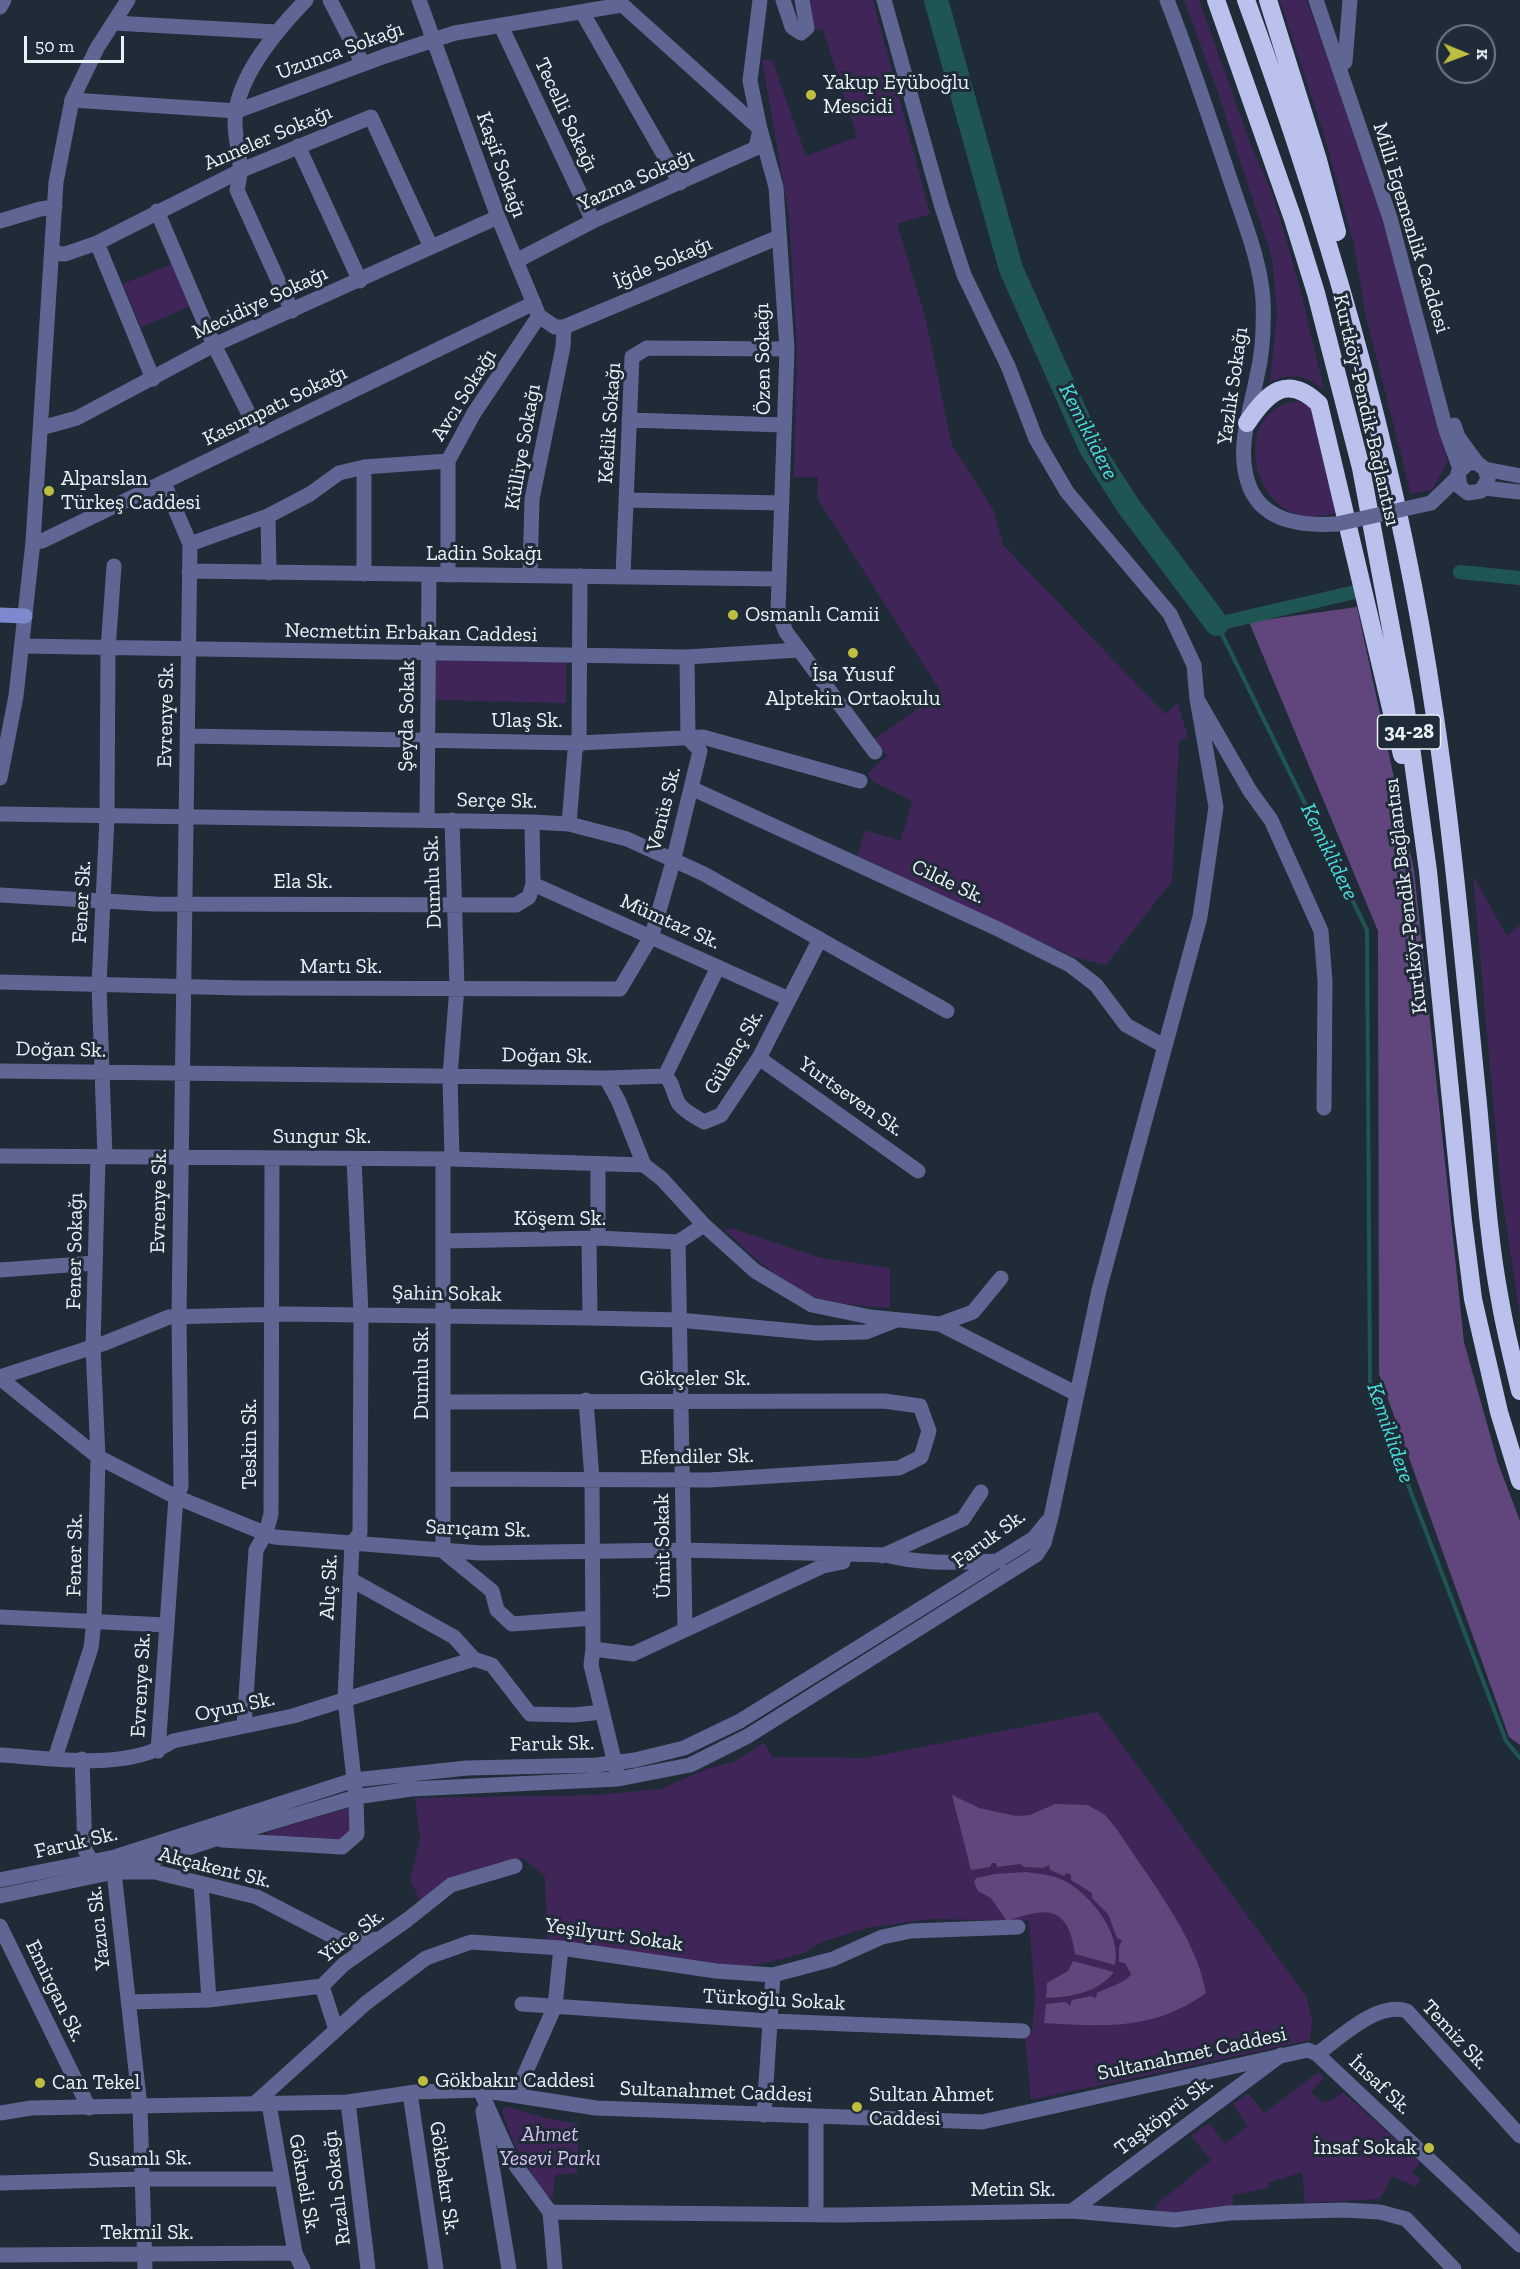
<!DOCTYPE html>
<meta charset="utf-8">
<style>
body{margin:0}
#map{position:relative;width:1520px;height:2269px;overflow:hidden;background:#1f2b36;font-family:"Zilla Slab",serif}
canvas{display:block}
.north{position:absolute;left:1436px;top:24px;width:60px;height:60px;box-sizing:border-box;background:#1f2b36;border:2px solid #707a84;border-radius:50%;rotate:91deg;font-size:16px;font-weight:700;line-height:24px;text-align:center;color:#eaf1f9}
.north::after{content:'';display:block;margin:auto;width:21px;height:27px;background:#c0be40;clip-path:polygon(50% 0,100% 100%,50% 72%,0 100%)}
.scale{position:absolute;left:24px;top:36px;width:100px;height:27px;box-sizing:border-box;border:3px solid #eaf1f9;border-top:0;padding-left:8px;font-size:18px;line-height:21px;white-space:nowrap;color:#eaf1f9;-webkit-text-stroke:4px #1f2b36;paint-order:stroke}
</style>
<div id="map">
<canvas width="1520" height="2269"></canvas>
<div class="north">K</div>
<div class="scale">50 m</div>
</div>
<script>
const ctx = document.querySelector('canvas').getContext('2d');
ctx.lineJoin = 'round';
function fillPath(path, color) {
  ctx.fillStyle = color;
  ctx.fill(path, 'evenodd');
}
function trace(path, color, width, dash) {
  ctx.strokeStyle = color;
  ctx.lineWidth = width;
  ctx.lineCap = dash ? 'butt' : 'round';
  ctx.setLineDash(dash || []);
  ctx.stroke(path);
}
function write(font, color, halo, rows, align = 'center') {
  ctx.font = font + ' "Zilla Slab",serif';
  ctx.lineWidth = 6;
  ctx.setLineDash([]);
  ctx.textBaseline = 'middle';
  ctx.strokeStyle = halo;
  ctx.fillStyle = color;
  for (const [text, x, y, turn = 0] of rows) {
    ctx.save();
    ctx.translate(x, y);
    ctx.rotate((+turn || 0) * Math.PI / 180);
    ctx.textAlign = isNaN(turn) ? turn : align;
    if (halo) ctx.strokeText(text, 0, 0);
    ctx.fillText(text, 0, 0);
    ctx.restore();
  }
}
const green = new Path2D(`
 M 806,0 L 873,0 L 930,214 L 897,224 L 925,316 L 952,445 L 994,511 L 1003,545 L 1165,714 L 1178,703 L 1188,738 L 1179,740 L 1172,881 L 1106,965 L 1074,957 L 857,856 L 865,830 L 901,841 L 912,801 L 874,782 L 867,774 L 887,756 L 875,739 L 941,692 L 817,498 L 818,477 L 794,477 L 797,346 L 789,215 L 762,60 L 772,60 L 806,156 L 857,137 L 823,29 L 816,31 Z
 M 1184,0 L 1199,0 L 1251,145 L 1273,195 L 1299,284 L 1324,390 C 1306,375 1292,372 1270,382 L 1277,314 L 1272,258 L 1218,93 Z
 M 1280,0 L 1306,0 L 1370,162 L 1445,434 L 1447,463 L 1432,490 L 1411,494 L 1365,312 L 1354,245 L 1325,138 Z
 M 174,263 L 191,306 L 141,327 L 123,284 Z
 M 1299,401 L 1307,403 L 1312,410 L 1338,512 C 1329,514 1319,517 1310,517 C 1247,513 1232,406 1299,401 Z
 M 433,660 L 566,662 L 566,703 L 432,700 Z
 M 1473,876 L 1507,936 L 1520,924 L 1520,1316 L 1501,1190 Z
 M 731,1228 L 821,1258 L 890,1268 L 890,1308 C 865,1306 839,1305 816,1297 C 784,1286 749,1253 725,1230 Z
 M 1098,1712 L 1306,1996 L 1312,2019 L 1310,2040 L 1031,2100 L 1025,2036 L 1032,2032 L 1035,1997 L 1029,1921 L 931,1919 L 867,1928 L 821,1942 L 802,1954 L 747,1967 L 718,1966 L 547,1939 L 545,1877 L 523,1858 L 455,1879 L 421,1903 L 410,1879 L 420,1839 L 415,1798 L 595,1795 L 660,1789 L 707,1769 L 736,1761 L 764,1743 L 773,1757 L 770,1764 L 774,1757 L 866,1758 Z
 M 351,1807 L 352,1832 L 341,1842 L 270,1839 L 268,1832 Z
 M 1318,2072 L 1324,2078 L 1311,2092 L 1321,2102 L 1330,2101 L 1343,2092 L 1420,2162 L 1412,2172 L 1420,2180 L 1416,2187 L 1392,2176 L 1380,2199 L 1305,2203 L 1302,2172 L 1268,2183 L 1268,2188 L 1233,2195 L 1233,2206 L 1173,2215 L 1156,2214 L 1156,2205 L 1211,2160 L 1191,2136 L 1209,2123 L 1225,2144 L 1248,2126 L 1233,2104 L 1248,2093 L 1264,2113 Z
 M 505,2106 L 545,2118 L 579,2124 L 577,2173 L 555,2175 L 553,2198 L 546,2197 L 514,2144 L 502,2111 Z`);
const forest = new Path2D(`
 M 1357,607 L 1414,870 L 1464,1342 L 1498,1463 L 1520,1521 L 1520,1745 L 1509,1737 L 1379,1374 L 1378,931 L 1249,622 Z
 M 952,1795 L 979,1808 L 1016,1816 L 1030,1815 L 1055,1804 L 1088,1805 L 1105,1815 L 1118,1831 C 1149,1879 1196,1936 1206,1993 C 1155,2030 1104,2027 1044,2023 L 1046,2004 L 1065,2002 L 1070,2006 L 1072,2000 L 1091,1996 L 1096,1998 L 1097,1993 C 1107,1988 1127,1982 1131,1974 L 1125,1963 L 1119,1962 L 1119,1947 L 1122,1940 L 1117,1938 L 1108,1914 L 1092,1898 L 1092,1893 L 1071,1880 L 1071,1875 L 1067,1873 L 1064,1876 L 1050,1870 L 1049,1865 L 1043,1868 L 1024,1867 L 1020,1864 L 997,1867 L 996,1863 L 992,1863 L 990,1867 L 971,1870 Z
 M 1026,1872 C 1040,1874 1055,1875 1067,1882 C 1093,1898 1121,1933 1115,1965 L 1075,1954 C 1068,1905 1047,1907 1007,1921 L 991,1898 L 978,1891 L 974,1882 L 976,1878 L 995,1874 Z
 M 1073,1961 L 1114,1972 C 1098,1993 1070,1997 1046,1998 L 1047,1983 L 1068,1971 Z`);
const stream = new Path2D(`
 M 1217,624 L 1367,930 L 1370,1385 L 1506,1741 L 1520,1758`);
const canal = new Path2D(`
 M 1460,572 L 1520,578
 M 1217,624 L 1355,592`);
const river = new Path2D(`
 M 936,0 L 1011,269 L 1091,448 L 1129,507 L 1217,624`);
const minor = new Path2D(`
 M 330,0 L 363,64
 M 419,0 L 498,217 L 539,316 L 555,327 L 564,327 L 779,237
 M 617,0 L 760,129 L 776,187 L 787,349 L 778,611 L 786,632 L 875,752
 M 783,0 L 792,27 L 801,33 L 807,28 L 802,0
 M 884,0 L 941,204 L 964,275 L 1008,366 L 1036,439 L 1067,492 L 1170,614 L 1194,665 L 1197,699 L 1250,791 L 1271,820 L 1321,931 L 1325,981 L 1324,1108
 M 0,7 L 4,0
 M 582,12 L 680,183
 M 114,23 L 276,32
 M 501,26 L 593,221
 M 1345,62 L 1350,0
 M 72,100 L 237,111 L 385,56 L 455,33 L 621,5
 M 298,146 L 360,281
 M 157,211 L 214,345 L 260,436
 M 0,221 L 40,209 L 55,207
 M 97,243 L 153,379
 M 52,253 L 65,254 L 97,243 L 242,170 L 371,117 L 431,247
 M 516,261 L 593,221 L 756,148 L 760,129 L 750,81 L 760,0
 M 292,311 L 237,190 C 245,159 235,150 235,121 C 236,77 277,30 306,0
 M 629,420 L 784,425
 M 41,428 L 77,418 L 214,345 L 498,217
 M 626,500 L 782,503
 M 268,516 L 269,573
 M 33,542 L 42,541 L 534,303
 M 190,544 L 268,516 L 310,494 L 339,473 L 364,467 L 448,461
 M 189,571 L 779,579
 M 364,574 L 364,467
 M 530,574 L 532,499 L 563,347 L 564,327
 M 448,575 L 448,461 L 474,413 L 539,316
 M 623,575 L 632,357 L 647,348 L 787,349
 M 22,646 L 687,657 L 799,650
 M 187,736 L 579,743 L 703,737 L 860,781
 M 691,788 L 998,929 L 1070,965 L 1096,985 L 1126,1025 L 1164,1046
 M 0,814 L 532,822 L 569,824 L 627,839 L 704,874 L 947,1011
 M 427,820 L 429,575
 M 569,824 L 575,751 L 579,743 L 580,576
 M 533,884 L 789,999
 M 0,895 L 155,904 L 516,905 L 529,897 L 533,884 L 532,822
 M 0,982 L 243,988 L 620,989 L 652,935 L 673,862 L 700,751 L 688,738 L 687,657
 M 759,1058 L 918,1171
 M 0,1071 L 606,1078 L 619,1102 L 644,1165 L 662,1179 L 704,1225 L 755,1271 L 812,1305 L 870,1317 L 940,1324 L 973,1312 L 1001,1278
 M 665,1076 C 674,1083 673,1095 679,1104 C 685,1112 696,1117 704,1122 L 721,1115 L 759,1058 L 820,939
 M 606,1078 L 665,1076 L 718,967
 M 0,1156 L 452,1159 L 644,1165
 M 105,1157 L 99,985 L 107,817 L 108,650 L 114,566
 M 443,1159 L 443,1551 L 492,1591 L 497,1610 L 512,1624 L 593,1618
 M 452,1159 L 450,1076 L 457,987 L 452,820
 M 598,1238 L 598,1164
 M 589,1239 L 590,1318
 M 443,1241 L 598,1238 L 678,1242
 M 0,1270 L 95,1263
 M 940,1324 L 1077,1394
 M 0,1377 L 105,1343 L 169,1317 L 285,1314 L 590,1318 L 679,1320 L 816,1333 L 866,1332 L 894,1321
 M 0,1378 L 98,1457 L 176,1497 L 274,1537 L 480,1553 L 682,1550 L 886,1555 C 923,1565 961,1562 999,1561
 M 586,1400 L 592,1479 L 593,1649 L 591,1665 L 617,1772
 M 443,1479 L 709,1480 L 899,1468 L 921,1457 L 929,1431 L 920,1406 L 884,1401 L 443,1402
 M 882,1556 L 963,1519 L 981,1492
 M 350,1579 L 454,1637 L 474,1659
 M 0,1617 L 166,1625
 M 685,1629 L 678,1242 L 704,1225
 M 593,1649 L 633,1654 L 823,1566 L 843,1562
 M 474,1659 L 492,1665 L 530,1714 L 574,1715 L 602,1712
 M 244,1726 L 256,1550 L 266,1533 L 271,1514 L 272,1158
 M 158,1751 L 176,1497 L 181,1487 L 179,1316 L 190,544 L 164,483
 M 0,1755 C 54,1758 125,1772 173,1741 L 293,1716 L 474,1659
 M 55,1758 L 91,1648 L 94,1621 L 98,1457 L 93,1347 L 98,1157
 M 82,1759 L 85,1850 L 92,1862 L 114,1872 L 140,2107 L 145,2269
 M 222,1840 L 342,1847 L 357,1834 L 356,1797 L 345,1699 L 352,1544 L 360,1533 L 361,1314 L 354,1159
 M 114,1872 L 212,1840 L 356,1797 L 411,1789 L 618,1779 L 690,1765 L 748,1736 L 1036,1555 L 1044,1543 L 1051,1517 L 1099,1290 L 1200,917 L 1216,807 L 1197,699
 M 0,1880 L 115,1857 L 354,1780 L 467,1768 L 597,1765 L 635,1760 L 684,1748 L 740,1721 L 1034,1538 L 1047,1522
 M 201,1883 L 209,2000
 M 0,1896 L 114,1872 L 155,1872 L 257,1897 L 342,1941 L 378,1939
 M 0,1926 L 89,2108
 M 322,1986 L 336,2030
 M 129,2002 L 209,2000 L 322,1986 L 344,1964 L 407,1920 L 451,1885 L 515,1866
 M 522,2004 L 770,2021 L 1023,2031
 M 480,2090 L 511,2159 L 550,2212 L 555,2269
 M 410,2093 L 436,2269
 M 516,2094 L 555,2006 L 561,1948
 M 348,2102 L 368,2269
 M 254,2104 L 366,2003 L 426,1958 L 471,1942 L 561,1948 L 716,1971 L 773,1975 L 833,1959 L 882,1937 L 911,1931 L 1018,1927
 M 269,2104 L 295,2253 L 303,2269
 M 483,2111 L 509,2269
 M 764,2115 L 773,1975
 M 1520,2136 L 1407,2011 C 1377,2001 1340,2038 1317,2054 L 1520,2245
 M 0,2183 L 143,2179 L 280,2179
 M 1072,2211 L 1281,2055
 M 550,2212 L 842,2215 L 1072,2211 L 1175,2220 L 1229,2213 L 1344,2210 L 1380,2212 L 1406,2219 L 1454,2269
 M 816,2215 L 816,2117
 M 0,2255 L 295,2253`);
const tertiary = new Path2D(`
 M 1167,0 C 1191,61 1211,123 1232,185 C 1244,222 1260,260 1263,299 C 1264,325 1263,352 1257,376 C 1250,413 1235,452 1250,488 C 1265,523 1305,526 1337,524
 M 1316,0 L 1390,218 L 1446,430 L 1460,469
 M 1454,425 L 1458,437 L 1477,463
 M 1485,469 L 1488,479 L 1481,491 L 1468,493 L 1460,487 L 1458,473 L 1468,463 L 1477,463 L 1485,469 L 1520,476
 M 1484,488 L 1520,492
 M 1431,503 L 1457,478
 M 0,778 L 16,696 L 33,542 L 56,182 L 72,100 L 97,48 L 128,0
 M 0,2113 L 31,2108 L 348,2102 L 416,2092 L 480,2090 L 596,2108 L 982,2122 L 1308,2050 L 1317,2054`);
const secondary = new Path2D(`
 M 0,615 L 25,616`);
const motorway = new Path2D(`
 M 1216,0 L 1293,219 L 1316,293 L 1361,468 L 1405,703 L 1428,871 L 1463,1220 L 1473,1299 L 1499,1412 L 1520,1481
 M 1246,0 C 1330,229 1399,468 1434,710 C 1453,838 1464,966 1477,1094 C 1484,1162 1487,1232 1500,1300 C 1505,1330 1513,1361 1520,1391
 M 1268,0 L 1318,160 L 1337,232
 M 1247,423 C 1267,393 1287,373 1319,404 L 1402,755`);
const tertiaryBridge = new Path2D(`
 M 1337,524 L 1431,503`);
const markers = [
 [811,95,6,"#c0be40"],
 [49,491,6,"#c0be40"],
 [733,615,6,"#c0be40"],
 [853,653,6,"#c0be40"],
 [423,2081,6,"#c0be40"],
 [40,2083,6,"#c0be40"],
 [857,2107,6,"#c0be40"],
 [1429,2148,6,"#c0be40"]
];
const shields = [
 [1409,732,63]
];
const shieldNames = [
 ["34-28",1409,732]
];
const streetNames = [
 ["Uzunca Sokağı",340,51,-20],
 ["Tecelli Sokağı",566,115,65],
 ["Anneler Sokağı",268,138,-23],
 ["Kaşif Sokağı",501,165,70],
 ["Yazma Sokağı",636,180,-24],
 ["Milli Egemenlik Caddesi",1411,228,73],
 ["İğde Sokağı",663,263,-23],
 ["Mecidiye Sokağı",260,303,-25],
 ["Özen Sokağı",763,359,-91],
 ["Yazlık Sokağı",1233,386,-82],
 ["Avcı Sokağı",464,395,-58],
 ["Kasımpatı Sokağı",275,406,-26],
 ["Kurtköy-Pendik Bağlantısı",1366,410,77],
 ["Keklik Sokağı",610,423,-86],
 ["Külliye Sokağı",523,447,-80],
 ["Ladin Sokağı",484,554],
 ["Necmettin Erbakan Caddesi",411,633,1],
 ["Evrenye Sk.",166,715,-89],
 ["Şeyda Sokak",407,716,-89],
 ["Ulaş Sk.",527,721],
 ["Serçe Sk.",497,801,1],
 ["Venüs Sk.",664,809,-76],
 ["Ela Sk.",303,882],
 ["Dumlu Sk.",433,882,-92],
 ["Cilde Sk.",948,882,25],
 ["Kurtköy-Pendik Bağlantısı",1406,896,-97],
 ["Fener Sk.",82,902,-87],
 ["Mümtaz Sk.",670,922,24],
 ["Martı Sk.",341,967],
 ["Doğan Sk.",61,1050,1],
 ["Gülenç Sk.",734,1052,-59],
 ["Doğan Sk.",547,1056,1],
 ["Yurtseven Sk.",851,1097,35],
 ["Sungur Sk.",322,1137],
 ["Evrenye Sk.",159,1201,-89],
 ["Köşem Sk.",560,1219],
 ["Fener Sokağı",75,1251,-89],
 ["Şahin Sokak",447,1294,1],
 ["Dumlu Sk.",422,1373,-90],
 ["Gökçeler Sk.",695,1379],
 ["Teskin Sk.",250,1444,-90],
 ["Efendiler Sk.",697,1457,-1],
 ["Sarıçam Sk.",478,1529,2],
 ["Faruk Sk.",989,1539,-36],
 ["Ümit Sokak",663,1546,-91],
 ["Fener Sk.",75,1555,-89],
 ["Alıç Sk.",329,1587,-87],
 ["Evrenye Sk.",141,1685,-87],
 ["Oyun Sk.",235,1707,-12],
 ["Faruk Sk.",552,1744,-1],
 ["Faruk Sk.",76,1843,-13],
 ["Akçakent Sk.",215,1868,14],
 ["Yazıcı Sk.",99,1928,-96],
 ["Yeşilyurt Sokak",614,1935,8],
 ["Yüce Sk.",352,1936,-37],
 ["Emirgan Sk.",55,1991,64],
 ["Türkoğlu Sokak",774,2000,3],
 ["Temiz Sk.",1455,2035,47],
 ["Sultanahmet Caddesi",1192,2054,-12],
 ["İnsaf Sk.",1380,2085,43],
 ["Sultanahmet Caddesi",716,2092,2],
 ["Taşköprü Sk.",1164,2116,-37],
 ["Susamlı Sk.",140,2159,-1],
 ["Gökbakır Sk.",444,2178,82],
 ["Gökneli Sk.",304,2184,80],
 ["Rızalı Sokağı",337,2188,-97],
 ["Metin Sk.",1013,2190],
 ["Tekmil Sk.",147,2233]
];
const poiNames = [
 ["Yakup Eyüboğlu",823,83],
 ["Mescidi",823,107],
 ["Alparslan",61,479],
 ["Türkeş Caddesi",61,503],
 ["Osmanlı Camii",745,615],
 ["İsa Yusuf",853,675,"center"],
 ["Alptekin Ortaokulu",853,699,"center"],
 ["Gökbakır Caddesi",435,2081],
 ["Can Tekel",52,2083],
 ["Sultan Ahmet",869,2095],
 ["Caddesi",869,2119],
 ["İnsaf Sokak",1417,2148,"right"]
];
const parkNames = [
 ["Ahmet",550,2135],
 ["Yesevi Parkı",550,2159]
];
const waterNames = [
 ["Kemiklidere",1088,432,63],
 ["Kemiklidere",1329,852,64],
 ["Kemiklidere",1390,1433,71]
];
fillPath(green, '#402658');
fillPath(forest, '#61457d');
trace(stream, '#1f5654', 4);
trace(canal, '#1f5654', 14);
trace(river, '#1f5654', 24);
trace(minor, '#606693', 15);
trace(tertiary, '#606693', 15);
trace(secondary, '#7f88cf', 15);
trace(motorway, '#bac1ed', 18);
trace(tertiaryBridge, '#606693', 15);
for (const [x, y, r, color] of markers) {
  const dot = new Path2D();
  dot.arc(x, y, r, 0, 2 * Math.PI);
  ctx.fillStyle = color;
  ctx.fill(dot);
  trace(dot, '#1f2b36', 2);
}
for (const [x, y, w] of shields) {
  const box = new Path2D();
  box.roundRect(x - w / 2, y - 17, w, 34, 4.5);
  ctx.fillStyle = '#1f2b36';
  ctx.fill(box);
  trace(box, '#eaf1f9', 1.5);
}
write('bold 20px', '#eaf1f9', null, shieldNames);
write('21px', '#eaf1f9', '#1f2b36', streetNames);
write('21px', '#eaf1f9', '#1f2b36', poiNames, 'left');
write('italic 21px', '#d8c0f4', '#1f2b36', parkNames);
write('italic 22px', '#47e0dd', '#1f2b36', waterNames);
</script>
